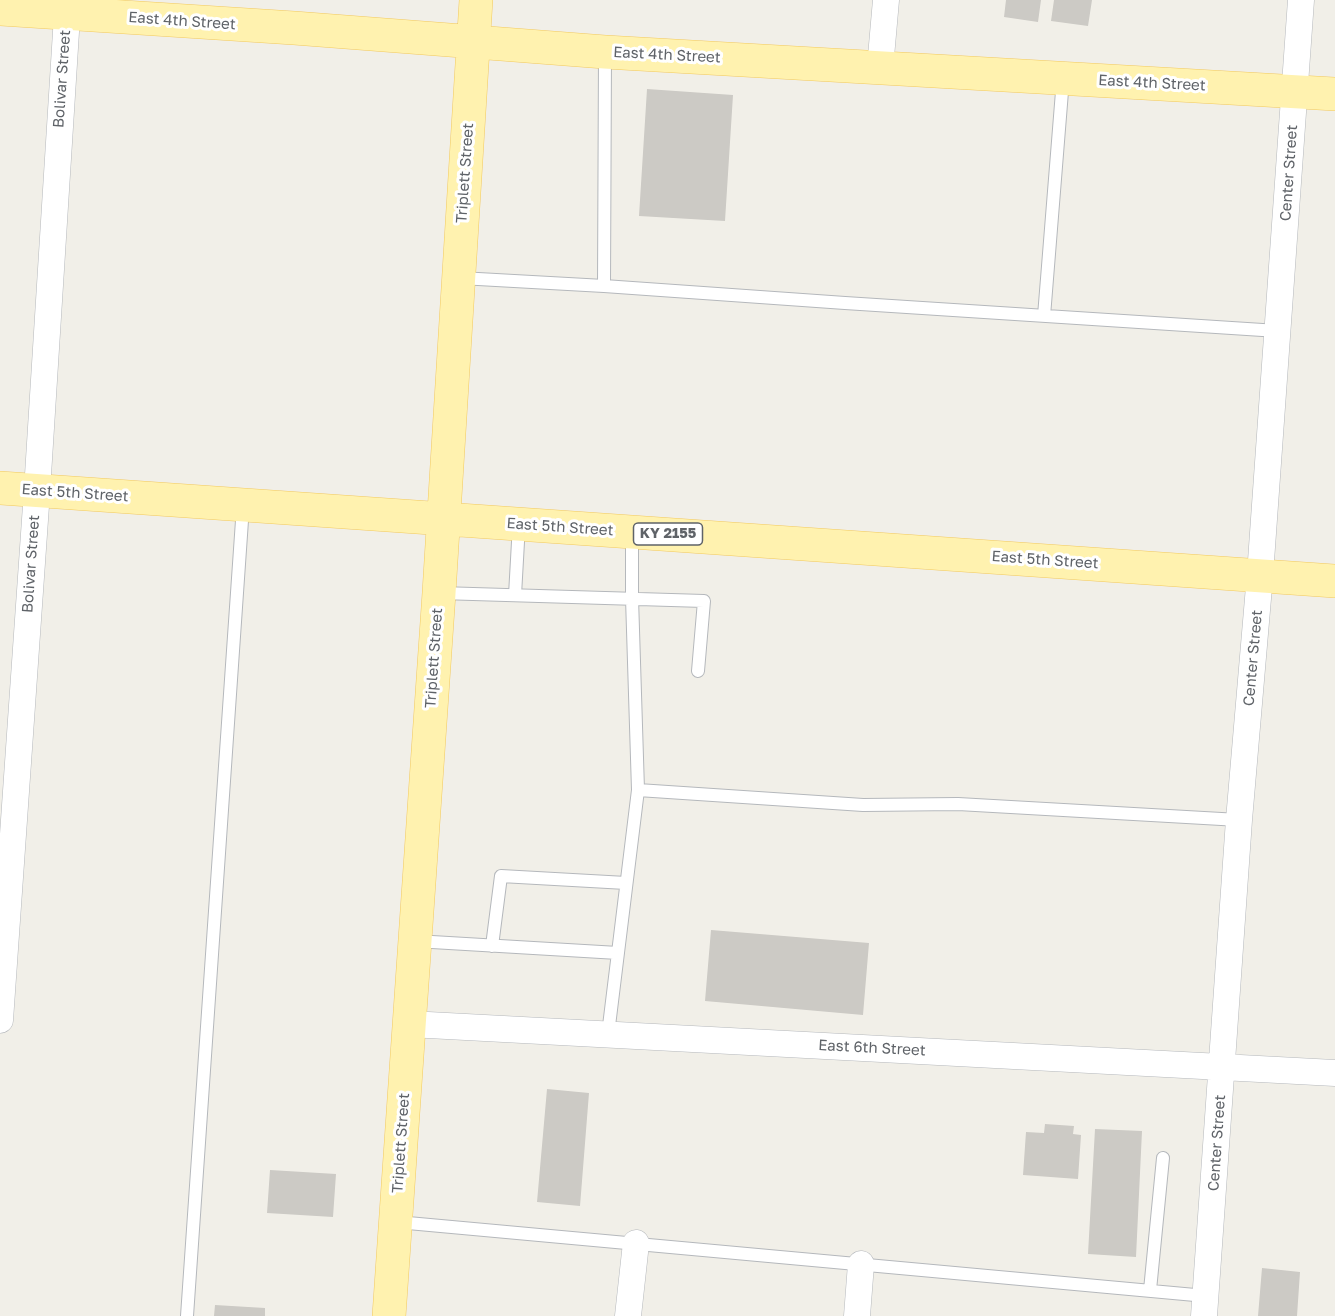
<!DOCTYPE html>
<style>
body{margin:0}
canvas{display:block;background:#f1efe8}
</style>
<canvas width="1335" height="1316"></canvas>
<script>
const ctx = document.querySelector('canvas').getContext('2d');
ctx.lineJoin = 'round';
function fillPath(path, color) {
  ctx.fillStyle = color;
  ctx.fill(path, 'evenodd');
}
function trace(path, color, width, dash) {
  ctx.strokeStyle = color;
  ctx.lineWidth = width;
  ctx.lineCap = dash ? 'butt' : 'round';
  ctx.setLineDash(dash || []);
  ctx.stroke(path);
}
function write(font, color, halo, rows, align = 'center') {
  ctx.font = font + ' "Golos Text",sans-serif';
  ctx.lineWidth = 6;
  ctx.setLineDash([]);
  ctx.textBaseline = 'middle';
  ctx.strokeStyle = halo;
  ctx.fillStyle = color;
  for (const [text, x, y, turn = 0] of rows) {
    ctx.save();
    ctx.translate(x, y);
    ctx.rotate((+turn || 0) * Math.PI / 180);
    ctx.textAlign = isNaN(turn) ? turn : align;
    if (halo) ctx.strokeText(text, 0, 0);
    ctx.fillText(text, 0, 0);
    ctx.restore();
  }
}
const building = new Path2D(`
 M 1006,0 L 1041,0 L 1038,22 L 1004,17 Z
 M 1054,0 L 1092,0 L 1088,26 L 1051,21 Z
 M 647,89 L 733,95 L 725,221 L 639,216 Z
 M 711,930 L 869,943 L 863,1015 L 705,1001 Z
 M 547,1089 L 589,1093 L 580,1206 L 537,1202 Z
 M 1045,1124 L 1074,1126 L 1073,1134 L 1081,1135 L 1078,1179 L 1023,1175 L 1026,1132 L 1044,1133 Z
 M 1095,1129 L 1142,1131 L 1136,1257 L 1088,1254 Z
 M 270,1170 L 336,1174 L 333,1217 L 267,1213 Z
 M 1262,1268 L 1300,1272 L 1297,1316 L 1258,1316 Z
 M 215,1305 L 265,1308 L 265,1316 L 214,1316 Z`);
const lane = new Path2D(`
 M 460,278 L 604,286 L 845,303 L 1278,331
 M 604,286 L 605,53
 M 1044,316 L 1063,79
 M 440,593 L 704,601 L 698,671
 M 515,595 L 519,524
 M 638,790 L 863,805 L 958,804 L 1239,820
 M 415,941 L 618,953
 M 492,946 L 501,876 L 626,883
 M 608,1034 L 638,790 L 632,598 L 632,534
 M 397,1222 L 1206,1296
 M 1150,1290 L 1163,1158
 M 187,1316 L 243,506`);
const street = new Path2D(`
 M 880,68 L 886,0
 M 0,1020 L 37,491 L 68,0
 M 409,1024 L 1335,1073
 M 628,1316 L 636,1243
 M 857,1316 L 861,1264
 M 1204,1316 L 1239,820 L 1260,575 L 1301,0`);
const primary = new Path2D(`
 M 0,9 L 294,28 L 605,52 L 1335,94
 M 0,488 L 1335,581
 M 389,1316 L 439,593 L 476,0`);
const shields = [
 [668,534,69]
];
const shieldNames = [
 ["KY 2155",668,534]
];
const streetNames = [
 ["East 4th Street",182,21,4],
 ["East 4th Street",667,55,3],
 ["Bolivar Street",62,79,-86],
 ["East 4th Street",1152,83,3],
 ["Triplett Street",465,173,-86],
 ["Center Street",1289,173,-86],
 ["East 5th Street",75,493,4],
 ["East 5th Street",560,527,4],
 ["East 5th Street",1045,560,4],
 ["Bolivar Street",31,564,-86],
 ["Triplett Street",434,658,-86],
 ["Center Street",1253,658,-85],
 ["East 6th Street",872,1048,3],
 ["Triplett Street",401,1143,-86],
 ["Center Street",1217,1143,-86]
];
fillPath(building, '#cccac5');
trace(lane, '#b5b8bc', 14);
trace(street, '#b5b8bc', 27);
trace(primary, '#f2c960', 34);
trace(lane, '#fff', 12);
trace(street, '#fff', 26);
trace(primary, '#fff2af', 33);
for (const [x, y, w] of shields) {
  const box = new Path2D();
  box.roundRect(x - w / 2, y - 11, w, 22, 4.5);
  ctx.fillStyle = '#fff';
  ctx.fill(box);
  trace(box, '#5f6368', 1.5);
}
write('bold 14px', '#5f6368', null, shieldNames);
write('15px', '#5f6368', '#fff', streetNames);
</script>
